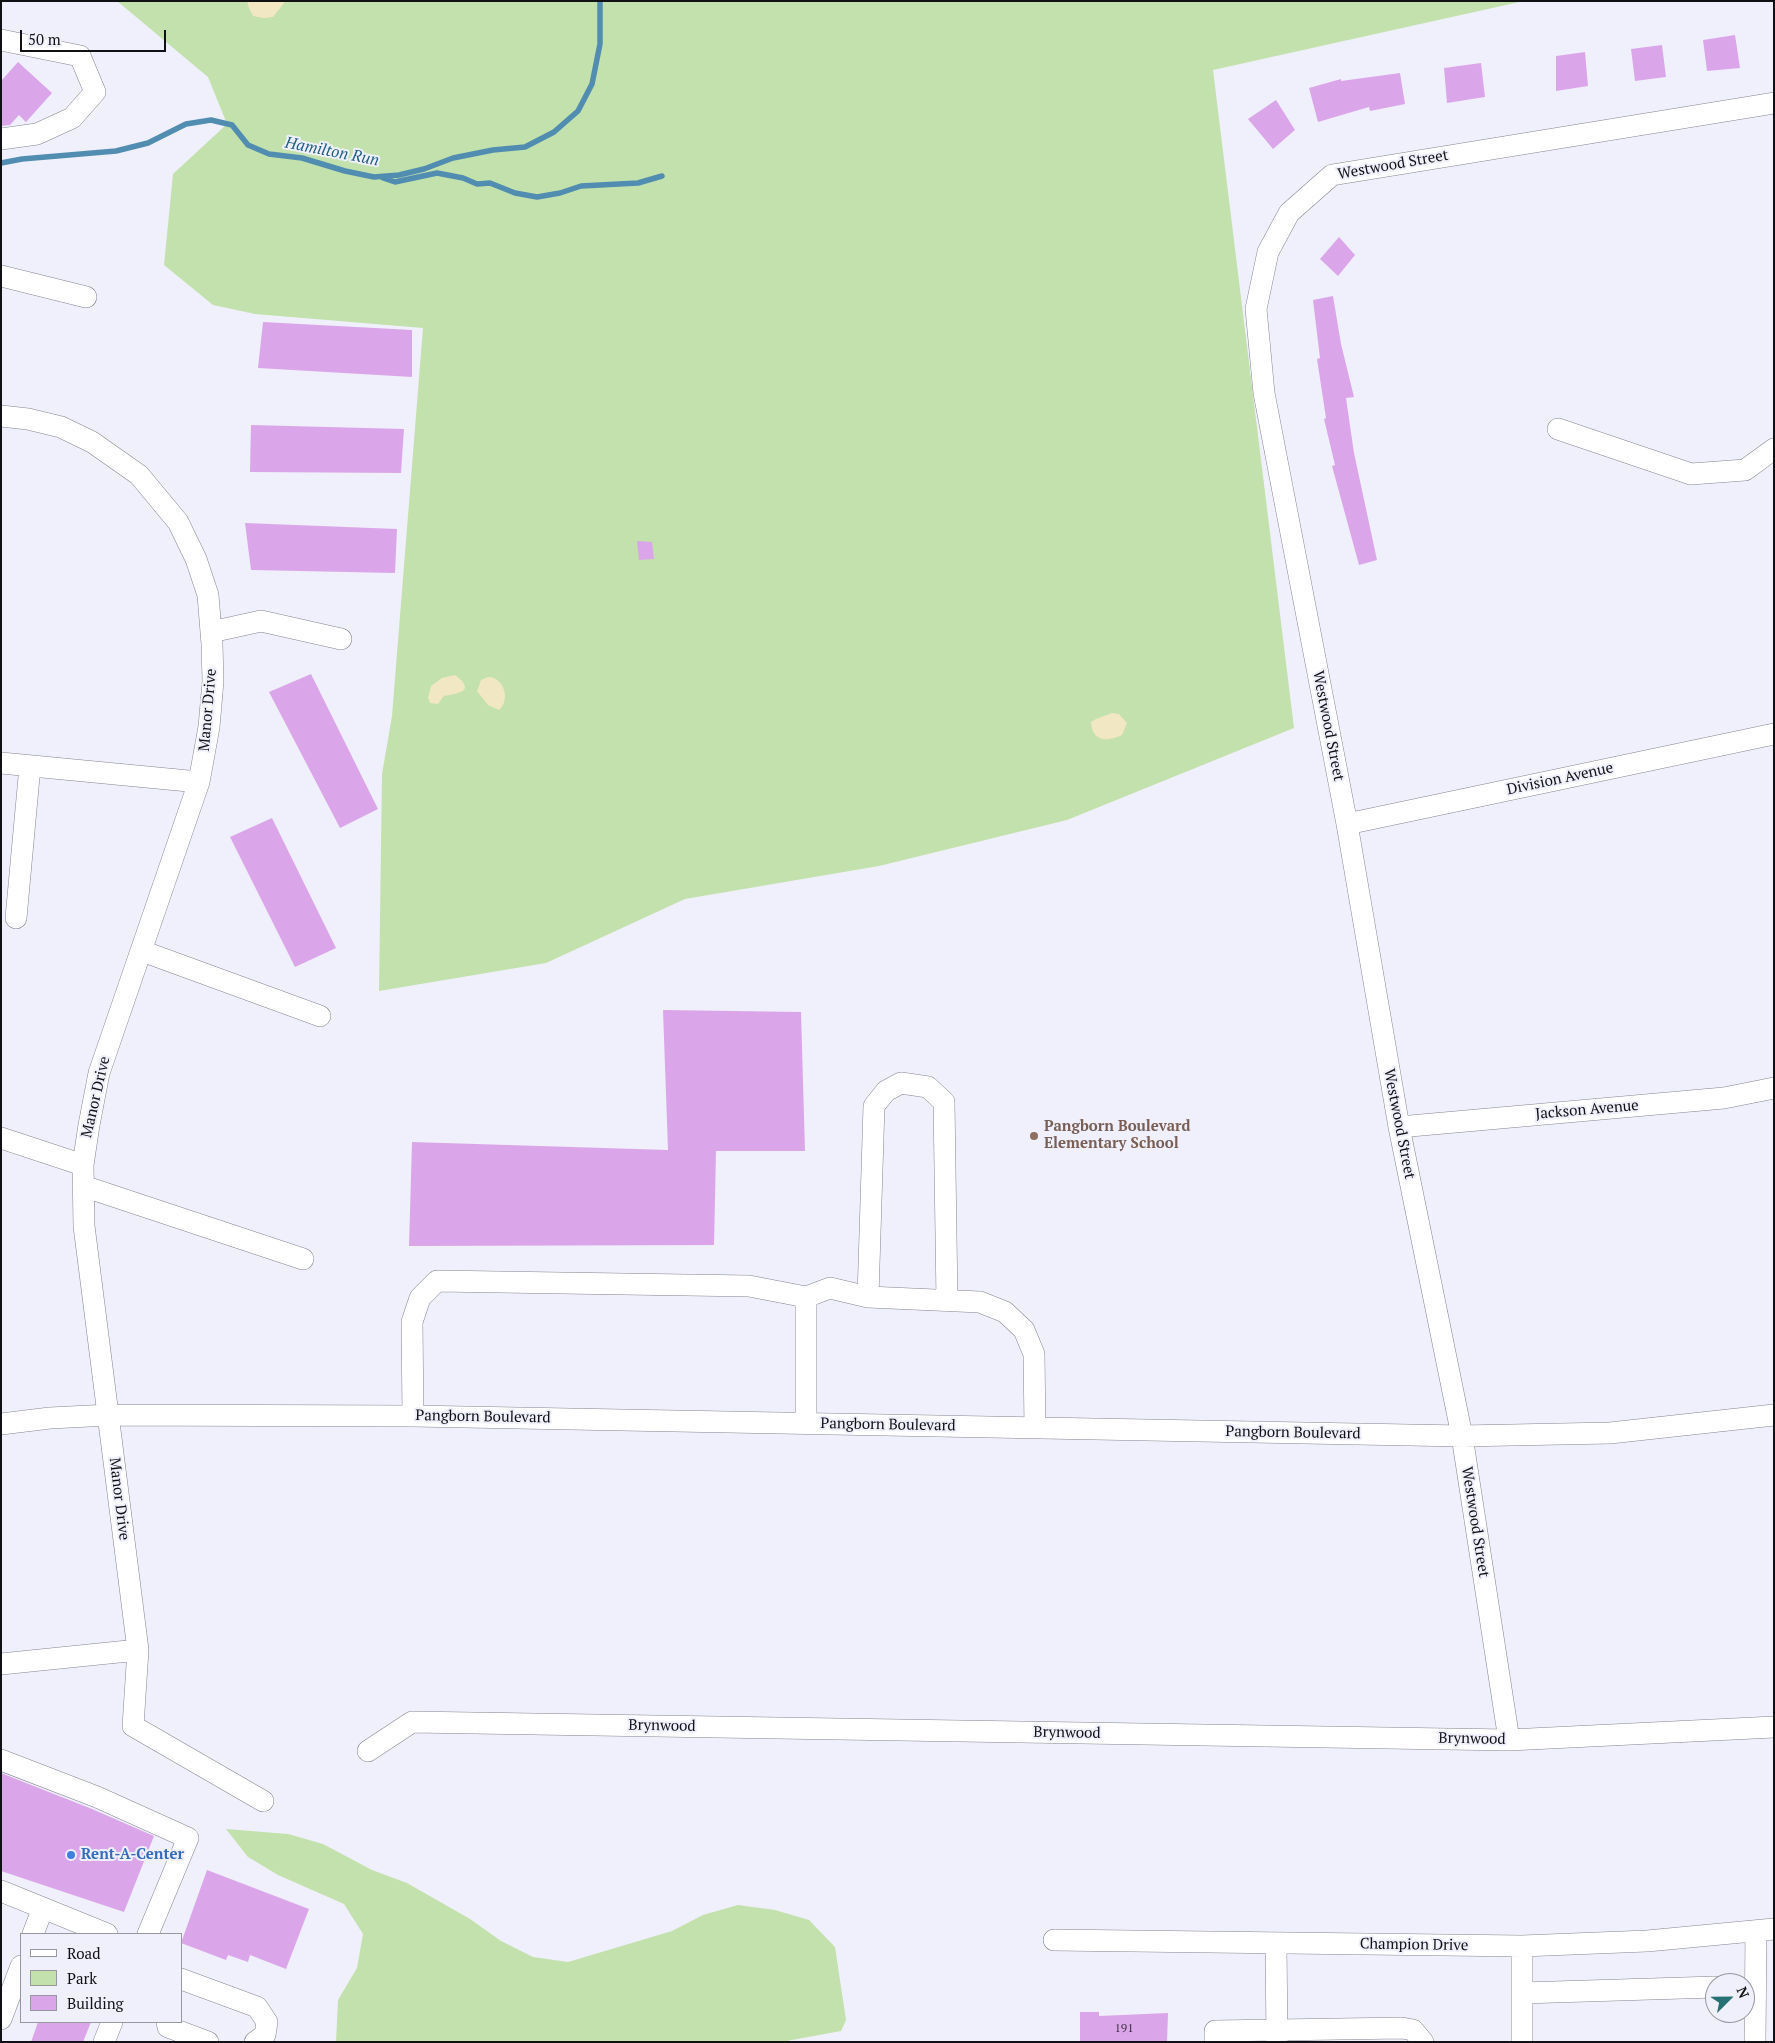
<!DOCTYPE html>
<style>
body{margin:0}
#map{position:relative;width:1775px;height:2043px;overflow:hidden;background:#eff0fb;font-family:"PT Serif",serif}
canvas{display:block}
.frame{position:absolute;inset:0;border:2px solid #101114;pointer-events:none}
.legend{position:absolute;left:20px;top:1933px;width:162px;height:90px;box-sizing:border-box;background:#eff0fb;border:1px solid #96979f;margin:0;padding:6px 9px;list-style:none;font-size:15px;color:#101114}
.legend li{display:flex;align-items:center;gap:10px;height:25px}
.legend b{width:25px;border:1px solid #96979f}
.north{position:absolute;left:1705px;top:1973px;width:50px;height:50px;box-sizing:border-box;background:#eff0fb;border:1px solid #96979f;border-radius:50%;rotate:67deg;font-size:14px;font-weight:700;line-height:20px;text-align:center;color:#101114}
.north::after{content:'';display:block;margin:auto;width:18px;height:22px;background:#267076;clip-path:polygon(50% 0,100% 100%,50% 72%,0 100%)}
.scale{position:absolute;left:20px;top:30px;width:146px;height:22px;box-sizing:border-box;border:2px solid #101114;border-top:0;padding-left:6px;font-size:15px;line-height:18px;white-space:nowrap;color:#101114;-webkit-text-stroke:4px #eff0fb;paint-order:stroke}
</style>
<div id="map">
<canvas width="1775" height="2043"></canvas>
<div class="frame"></div>
<ul class="legend">
<li><b style="height:6px;background:#fff"></b>Road</li>
<li><b style="height:14px;background:#c3e1ac"></b>Park</li>
<li><b style="height:14px;background:#dba6e9"></b>Building</li>
</ul>
<div class="north">N</div>
<div class="scale">50 m</div>
</div>
<script>
const ctx = document.querySelector('canvas').getContext('2d');
ctx.lineJoin = 'round';
function fillPath(path, color) {
  ctx.fillStyle = color;
  ctx.fill(path, 'evenodd');
}
function trace(path, color, width, dash) {
  ctx.strokeStyle = color;
  ctx.lineWidth = width;
  ctx.lineCap = dash ? 'butt' : 'round';
  ctx.setLineDash(dash || []);
  ctx.stroke(path);
}
function write(font, color, halo, rows, align = 'center') {
  ctx.font = font + ' "PT Serif",serif';
  ctx.lineWidth = 4;
  ctx.setLineDash([]);
  ctx.textBaseline = 'middle';
  ctx.strokeStyle = halo;
  ctx.fillStyle = color;
  for (const [text, x, y, turn = 0] of rows) {
    ctx.save();
    ctx.translate(x, y);
    ctx.rotate((+turn || 0) * Math.PI / 180);
    ctx.textAlign = isNaN(turn) ? turn : align;
    if (halo) ctx.strokeText(text, 0, 0);
    ctx.fillText(text, 0, 0);
    ctx.restore();
  }
}
const green = new Path2D(`
 M 117,1 L 1524,1 L 1213,70 L 1294,728 L 1067,820 L 879,866 L 685,899 L 546,963 L 379,991 L 382,774 L 392,716 L 423,328 L 255,314 L 213,305 L 164,265 L 173,174 L 227,124 L 208,77 Z
 M 226,1829 L 288,1834 L 323,1844 L 372,1870 L 407,1883 L 470,1919 L 501,1941 L 533,1957 L 568,1962 L 672,1931 L 703,1915 L 738,1905 L 775,1910 L 809,1920 L 835,1947 L 846,2020 L 841,2031 L 781,2042 L 336,2042 L 338,2000 L 357,1968 L 363,1934 L 344,1904 L 278,1875 L 248,1857 Z`);
const sand = new Path2D(`
 M 247,1 L 284,1 L 284,3 L 273,17 L 264,18 L 253,16 L 249,8 Z
 M 455,675 C 476,691 460,693 444,696 L 438,704 L 430,703 L 428,698 L 431,686 L 442,678 Z
 M 488,677 C 504,677 511,700 499,710 L 488,705 L 477,691 L 481,680 Z
 M 1112,713 L 1119,714 L 1127,723 L 1122,735 C 1107,742 1092,742 1091,722 L 1096,719 Z`);
const stream = new Path2D(`
 M 1,163 L 22,159 L 116,151 L 148,143 L 186,124 L 211,120 L 232,125 L 248,145 L 269,154 L 302,158 L 345,171 L 374,177 L 399,175 L 424,169 L 453,158 L 493,150 L 525,147 L 554,132 L 578,111 L 592,84 L 600,44 L 600,1
 M 383,178 L 395,182 L 437,173 L 463,178 L 477,184 L 490,183 L 515,193 L 537,197 L 560,193 L 581,186 L 638,183 L 662,176`);
const building = new Path2D(`
 M 1735,35 L 1740,68 L 1707,71 L 1703,40 Z
 M 1662,45 L 1666,77 L 1635,81 L 1631,49 Z
 M 1585,52 L 1588,86 L 1556,91 L 1556,56 Z
 M 18,62 L 52,93 L 26,122 L 19,115 L 10,125 L 1,126 L 1,81 Z
 M 1481,63 L 1485,97 L 1447,103 L 1444,68 Z
 M 1400,73 L 1405,104 L 1370,111 L 1369,107 L 1318,122 L 1309,88 L 1341,79 L 1341,81 Z
 M 1276,100 L 1295,130 L 1273,149 L 1248,119 Z
 M 1339,237 L 1355,255 L 1338,276 L 1320,259 Z
 M 1333,296 L 1341,344 L 1354,397 L 1346,398 L 1354,453 L 1377,560 L 1359,565 L 1332,466 L 1335,465 L 1324,419 L 1326,418 L 1317,359 L 1320,358 L 1313,300 Z
 M 263,322 L 412,330 L 412,377 L 258,368 Z
 M 251,425 L 404,429 L 401,473 L 250,472 Z
 M 245,523 L 397,529 L 395,573 L 251,570 Z
 M 637,541 L 652,542 L 654,559 L 639,560 Z
 M 311,674 L 378,809 L 340,828 L 269,692 Z
 M 272,818 L 336,948 L 295,967 L 230,837 Z
 M 663,1010 L 801,1012 L 805,1151 L 716,1151 L 714,1245 L 409,1246 L 412,1142 L 668,1150 Z
 M 1,1773 L 92,1809 L 154,1836 L 124,1912 L 1,1871 Z
 M 207,1870 L 309,1909 L 286,1969 L 250,1955 L 248,1962 L 228,1955 L 226,1960 L 181,1943 Z
 M 1080,2012 L 1099,2012 L 1099,2016 L 1168,2013 L 1167,2042 L 1080,2042 Z
 M 38,2022 L 91,2022 L 83,2042 L 31,2042 Z`);
const minor = new Path2D(`
 M 1,40 L 80,56 L 95,92 L 72,118 L 37,134 L 1,139
 M 1,276 L 86,297
 M 1,416 L 28,419 L 61,427 L 92,442 L 139,475 L 178,522 L 196,559 L 208,595 L 212,644 L 213,681 L 209,727 L 199,782 L 99,1073 L 89,1125 L 83,1165 L 84,1226 L 138,1650 L 133,1726 L 263,1801
 M 1558,429 L 1691,474 L 1745,470 L 1774,449
 M 211,632 L 261,621 L 341,639
 M 1,763 L 199,782
 M 1347,824 L 1774,734
 M 16,918 L 30,766
 M 142,951 L 320,1016
 M 1399,1127 L 1724,1098 L 1774,1088
 M 1,1138 L 83,1165
 M 83,1186 L 303,1259
 M 806,1297 L 830,1288 L 868,1297 L 980,1302 L 1005,1312 L 1024,1330 L 1034,1354 L 1035,1428
 M 868,1297 L 874,1106 L 886,1091 L 901,1083 L 928,1087 L 944,1102 L 947,1301
 M 413,1416 L 412,1322 L 420,1298 L 437,1281 L 749,1286 L 806,1297 L 806,1423
 M 1,1424 L 50,1418 L 109,1415 L 413,1416 L 1462,1436 L 1610,1433 L 1774,1415
 M 1,1664 L 138,1650
 M 1509,1740 L 1462,1436 L 1399,1127 L 1347,824 L 1264,393 L 1256,309 L 1268,252 L 1289,213 L 1332,175 L 1774,103
 M 368,1751 L 412,1722 L 1509,1740 L 1774,1727
 M 1,1760 L 97,1797 L 188,1838 L 148,1934
 M 1,1891 L 107,1934
 M 33,1934 L 43,1908
 M 1054,1940 L 1522,1946 L 1647,1941 L 1774,1929
 M 1276,1943 L 1277,2042
 M 1522,1946 L 1522,2042
 M 181,1979 L 257,2007 L 267,2022 L 265,2035 L 255,2042
 M 1522,1993 L 1715,1987
 M 1,2019 L 21,1966
 M 167,2022 L 168,2027 L 208,2042
 M 104,2042 L 112,2022
 M 1215,2042 L 1215,2031 L 1402,2028 L 1413,2030 L 1423,2042
 M 1755,2042 L 1756,1931`);
const markers = [
 [1034,1136,5,"#8d6e63"],
 [71,1855,5,"#3f7fe0"]
];
const numberNames = [
 ["191",1124,2029]
];
const streetNames = [
 ["Westwood Street",1393,165,-10],
 ["Manor Drive",208,710,-85],
 ["Westwood Street",1328,726,79],
 ["Division Avenue",1560,779,-12],
 ["Manor Drive",96,1097,-77],
 ["Jackson Avenue",1587,1110,-5],
 ["Westwood Street",1399,1124,79],
 ["Pangborn Boulevard",483,1417,1],
 ["Pangborn Boulevard",888,1425,1],
 ["Pangborn Boulevard",1293,1433,1],
 ["Manor Drive",119,1499,83],
 ["Westwood Street",1475,1522,81],
 ["Brynwood",662,1726,1],
 ["Brynwood",1067,1733,1],
 ["Brynwood",1472,1739,1],
 ["Champion Drive",1414,1945,1]
];
const educationNames = [
 ["Pangborn Boulevard",1044,1127],
 ["Elementary School",1044,1144]
];
const shopNames = [
 ["Rent-A-Center",81,1855]
];
const waterNames = [
 ["Hamilton Run",332,152,11]
];
fillPath(green, '#c3e1ac');
fillPath(sand, '#f1e7c2');
trace(stream, '#518db0', 5.5);
fillPath(building, '#dba6e9');
trace(minor, '#848590', 22);
trace(minor, '#fff', 21);
for (const [x, y, r, color] of markers) {
  const dot = new Path2D();
  dot.arc(x, y, r, 0, 2 * Math.PI);
  ctx.fillStyle = color;
  ctx.fill(dot);
  trace(dot, '#eff0fb', 2);
}
write('12px', '#433649', null, numberNames);
write('15px', '#101114', '#eff0fb', streetNames);
write('bold 15px', '#785e54', '#eff0fb', educationNames, 'left');
write('bold 15px', '#366cbe', '#eff0fb', shopNames, 'left');
write('italic 16px', '#1f5e80', '#eff0fb', waterNames);
</script>
